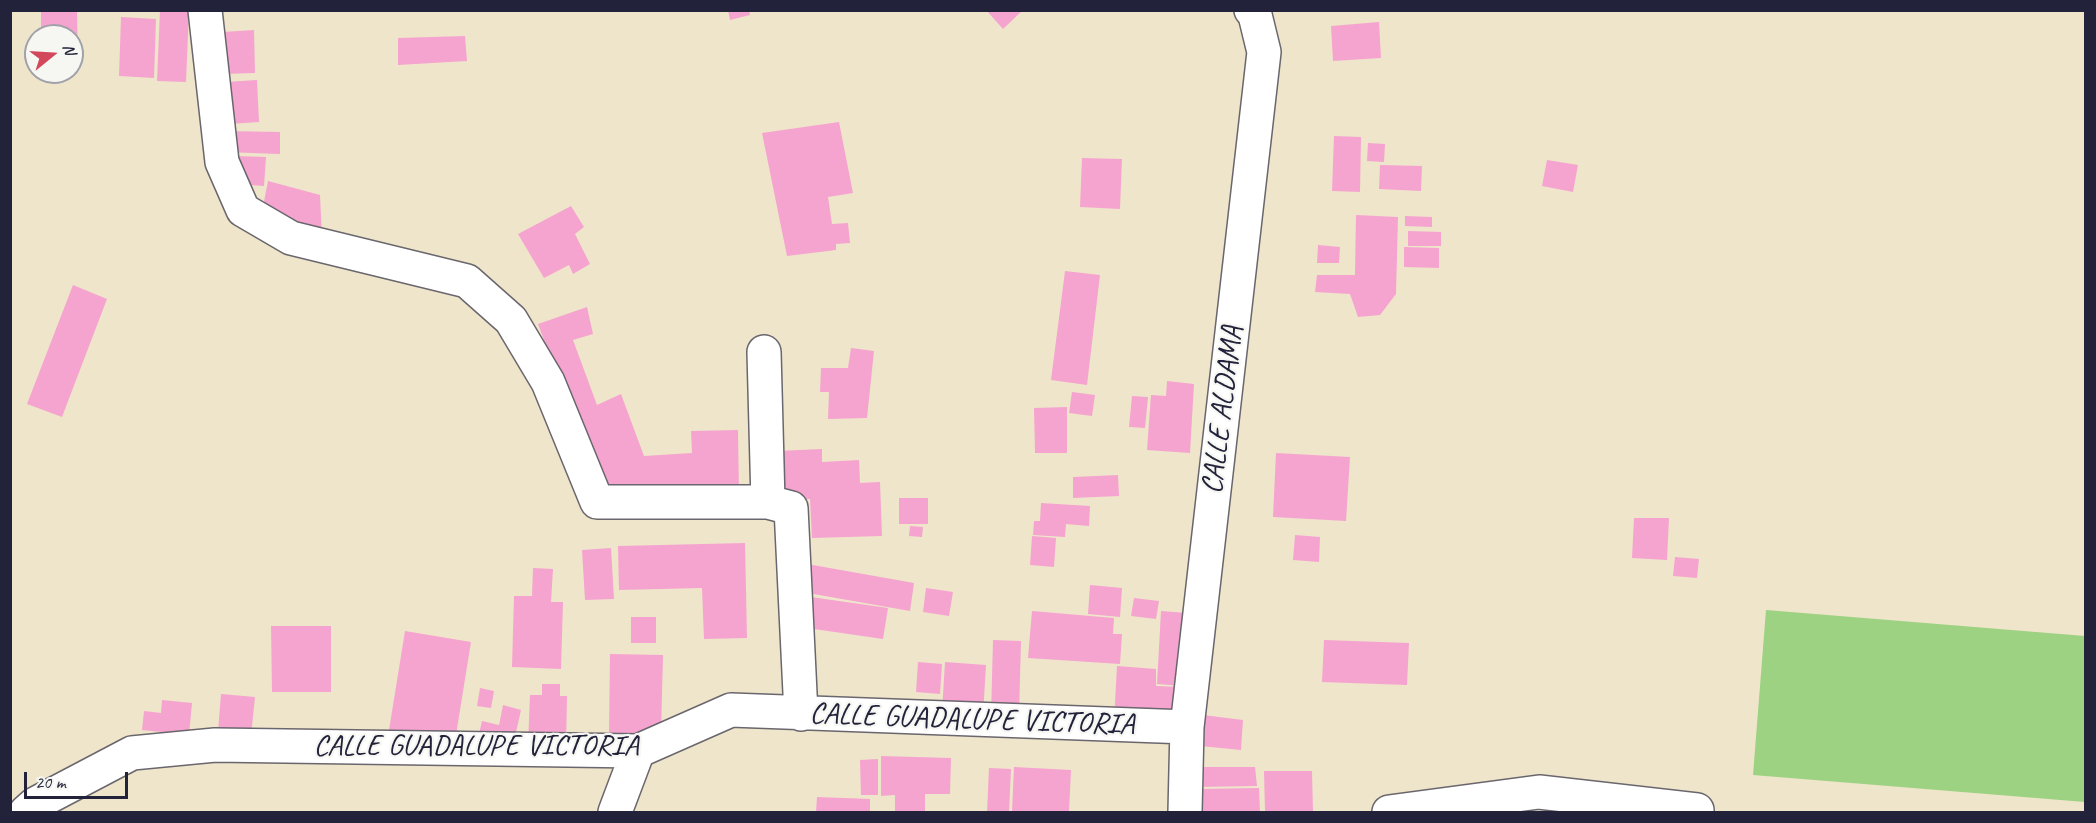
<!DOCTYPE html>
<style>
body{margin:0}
#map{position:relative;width:2096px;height:823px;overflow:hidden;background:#efe5ca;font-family:Caveat,sans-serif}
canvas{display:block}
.frame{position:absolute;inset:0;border:12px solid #22223b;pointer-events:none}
.north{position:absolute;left:24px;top:24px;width:60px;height:60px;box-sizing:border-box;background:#f6f6f2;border:2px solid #a1a1a9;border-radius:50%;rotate:72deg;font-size:16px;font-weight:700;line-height:24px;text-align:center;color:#22223b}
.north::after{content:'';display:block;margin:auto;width:21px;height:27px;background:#d1495b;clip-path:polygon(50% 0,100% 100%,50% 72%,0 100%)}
.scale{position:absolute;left:24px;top:772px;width:104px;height:27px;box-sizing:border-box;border:3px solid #22223b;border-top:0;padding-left:8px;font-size:18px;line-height:21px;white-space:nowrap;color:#22223b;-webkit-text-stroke:4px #f6f6f2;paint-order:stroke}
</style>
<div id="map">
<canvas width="2096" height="823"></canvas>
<div class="frame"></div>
<div class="north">N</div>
<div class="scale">20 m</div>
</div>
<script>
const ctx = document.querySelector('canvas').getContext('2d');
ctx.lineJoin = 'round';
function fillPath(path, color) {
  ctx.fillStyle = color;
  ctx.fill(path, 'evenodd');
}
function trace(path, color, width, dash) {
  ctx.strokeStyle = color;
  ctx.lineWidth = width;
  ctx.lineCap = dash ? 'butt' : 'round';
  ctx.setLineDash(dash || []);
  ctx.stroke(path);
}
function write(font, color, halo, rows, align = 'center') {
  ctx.font = font + ' Caveat,sans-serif';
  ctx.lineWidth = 4.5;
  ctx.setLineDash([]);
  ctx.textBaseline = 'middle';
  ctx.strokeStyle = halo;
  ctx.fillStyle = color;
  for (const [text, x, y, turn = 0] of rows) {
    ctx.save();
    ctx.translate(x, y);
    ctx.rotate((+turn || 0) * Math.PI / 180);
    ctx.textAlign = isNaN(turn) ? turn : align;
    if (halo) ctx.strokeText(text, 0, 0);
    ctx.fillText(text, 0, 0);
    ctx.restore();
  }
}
const green = new Path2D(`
 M 1766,610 L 2085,636 L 2085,802 L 1753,775 Z`);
const building = new Path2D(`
 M 41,10 L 77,10 L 78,66 L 72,66 L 72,36 L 41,36 Z
 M 160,10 L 189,10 L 186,82 L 157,81 Z
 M 728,10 L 749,10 L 750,15 L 730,20 Z
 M 986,10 L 1023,10 L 1003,29 Z
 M 121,17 L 156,19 L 154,78 L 119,76 Z
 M 1379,22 L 1381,58 L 1333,61 L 1331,26 Z
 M 254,30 L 255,73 L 223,74 L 222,32 Z
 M 465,36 L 467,61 L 398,65 L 398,38 Z
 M 257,80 L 259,122 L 229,124 L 226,82 Z
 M 839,122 L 853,193 L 828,197 L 832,224 L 848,223 L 850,243 L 836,244 L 836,250 L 787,256 L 762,133 Z
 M 225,131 L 280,132 L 280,154 L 224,152 Z
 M 1334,136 L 1361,137 L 1360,192 L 1332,191 Z
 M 1368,143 L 1385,144 L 1384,162 L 1367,161 Z
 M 236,156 L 266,157 L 264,186 L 235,184 Z
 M 1082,158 L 1122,159 L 1120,209 L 1080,207 Z
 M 1547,160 L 1578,165 L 1573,192 L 1542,186 Z
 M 1380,165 L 1422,166 L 1421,191 L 1379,189 Z
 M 268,181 L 320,195 L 322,238 L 261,217 Z
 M 571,206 L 584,227 L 575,234 L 590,264 L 573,274 L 569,265 L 544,278 L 518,234 Z
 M 1356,215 L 1398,217 L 1396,294 L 1380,315 L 1358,317 L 1350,294 L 1315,292 L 1317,275 L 1355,275 Z
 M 1405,216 L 1432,217 L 1432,227 L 1405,226 Z
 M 1408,231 L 1441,232 L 1441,246 L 1408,246 Z
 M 1318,245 L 1340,247 L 1339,263 L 1317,263 Z
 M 1404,247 L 1439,248 L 1439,268 L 1404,267 Z
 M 1065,271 L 1100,275 L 1087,385 L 1051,380 Z
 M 73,285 L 107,299 L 62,417 L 27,404 Z
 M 587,307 L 593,334 L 573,340 L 597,405 L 621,394 L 644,456 L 692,453 L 691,431 L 738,430 L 739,496 L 640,498 L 596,479 L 538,324 Z
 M 851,348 L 874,351 L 867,418 L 828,419 L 829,392 L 820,392 L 821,368 L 848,368 Z
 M 1167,381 L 1194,384 L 1190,453 L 1147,450 L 1151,395 L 1166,396 Z
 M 1072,392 L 1095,395 L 1092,416 L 1069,413 Z
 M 1132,396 L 1148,397 L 1145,428 L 1129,427 Z
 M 1067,407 L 1067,453 L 1035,453 L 1034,408 Z
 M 822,449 L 822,462 L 859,460 L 860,483 L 880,482 L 882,536 L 812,538 L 810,499 L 779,500 L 777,451 Z
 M 1276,453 L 1350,457 L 1346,521 L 1273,517 Z
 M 1118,475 L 1119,496 L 1073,498 L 1073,477 Z
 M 899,498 L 928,498 L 928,524 L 899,524 Z
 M 1041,503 L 1090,506 L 1089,526 L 1066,524 L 1065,537 L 1033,535 L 1034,521 L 1040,521 Z
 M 1634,518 L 1669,518 L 1667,560 L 1632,558 Z
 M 910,526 L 923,527 L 922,537 L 909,536 Z
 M 1295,535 L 1320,537 L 1319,562 L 1293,560 Z
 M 1032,536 L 1056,538 L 1054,567 L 1030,565 Z
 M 745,543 L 747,638 L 704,639 L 702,588 L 619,590 L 618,546 Z
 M 611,548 L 614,599 L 585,600 L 582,550 Z
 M 1675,557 L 1699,559 L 1697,578 L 1673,576 Z
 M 807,564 L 914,583 L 910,611 L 802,592 Z
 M 533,568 L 553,569 L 551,602 L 563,602 L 561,669 L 512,667 L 514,596 L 532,596 Z
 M 1090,585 L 1122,588 L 1120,617 L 1088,614 Z
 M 926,588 L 953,592 L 949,616 L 923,612 Z
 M 811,597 L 888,608 L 883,639 L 807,628 Z
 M 1134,598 L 1159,601 L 1156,619 L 1131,616 Z
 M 1032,611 L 1114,618 L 1113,634 L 1122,634 L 1120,664 L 1028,658 Z
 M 1161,611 L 1187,613 L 1182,686 L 1157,684 Z
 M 631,617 L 656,617 L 656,643 L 631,643 Z
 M 271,626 L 331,626 L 331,692 L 272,692 Z
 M 405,631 L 471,642 L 455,741 L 389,730 Z
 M 993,640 L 1021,641 L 1019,716 L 991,715 Z
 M 1324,640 L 1409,643 L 1407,685 L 1322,682 Z
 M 610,654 L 663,655 L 661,735 L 609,734 Z
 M 918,662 L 942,664 L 940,694 L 916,692 Z
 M 945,662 L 986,665 L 983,715 L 942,712 Z
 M 1117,666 L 1156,669 L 1156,686 L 1181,687 L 1180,711 L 1114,721 Z
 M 542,684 L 560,684 L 560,696 L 567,696 L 566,747 L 528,745 L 530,695 L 542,695 Z
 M 480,688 L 494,691 L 491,708 L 477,706 Z
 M 221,694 L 255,697 L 251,736 L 218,732 Z
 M 162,700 L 192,703 L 189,735 L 142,730 L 144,711 L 161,713 Z
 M 503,705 L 521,710 L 513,746 L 478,738 L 482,721 L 499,725 Z
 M 1203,715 L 1243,720 L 1241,750 L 1200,746 Z
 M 881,756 L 951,758 L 950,794 L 925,794 L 925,812 L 895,812 L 895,795 L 881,796 Z
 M 878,759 L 878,795 L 861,795 L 860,760 Z
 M 1014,767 L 1071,770 L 1069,812 L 1012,812 Z
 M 1197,767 L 1255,767 L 1257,786 L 1197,787 Z
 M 989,768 L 1011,769 L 1009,812 L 987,812 Z
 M 1264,771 L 1312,771 L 1313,812 L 1265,812 Z
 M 1259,788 L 1260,812 L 1195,812 L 1195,789 Z
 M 817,797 L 870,799 L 870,812 L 816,812 Z`);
const minor = new Path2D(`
 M 205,10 L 222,162 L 243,210 L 291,238 L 467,281 L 511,320 L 548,382 L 597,502 L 768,502 L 791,508 L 801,714
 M 764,352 L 768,502
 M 26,812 L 35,804 L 132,753 L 215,745 L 638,751 L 731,710 L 1187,727
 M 615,812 L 638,751
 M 1185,812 L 1187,727 L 1264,52 L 1255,15 L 1251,10
 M 1389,812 L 1539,792 L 1697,810`);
const streetNames = [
 ["CALLE ALDAMA",1223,410,-83],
 ["CALLE GUADALUPE VICTORIA",972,720,2],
 ["CALLE GUADALUPE VICTORIA",476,746]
];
fillPath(green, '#9dd283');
fillPath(building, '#f5a4d0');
trace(minor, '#6a666d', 36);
trace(minor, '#fff', 33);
write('30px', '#22223b', '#f6f6f2', streetNames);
</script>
